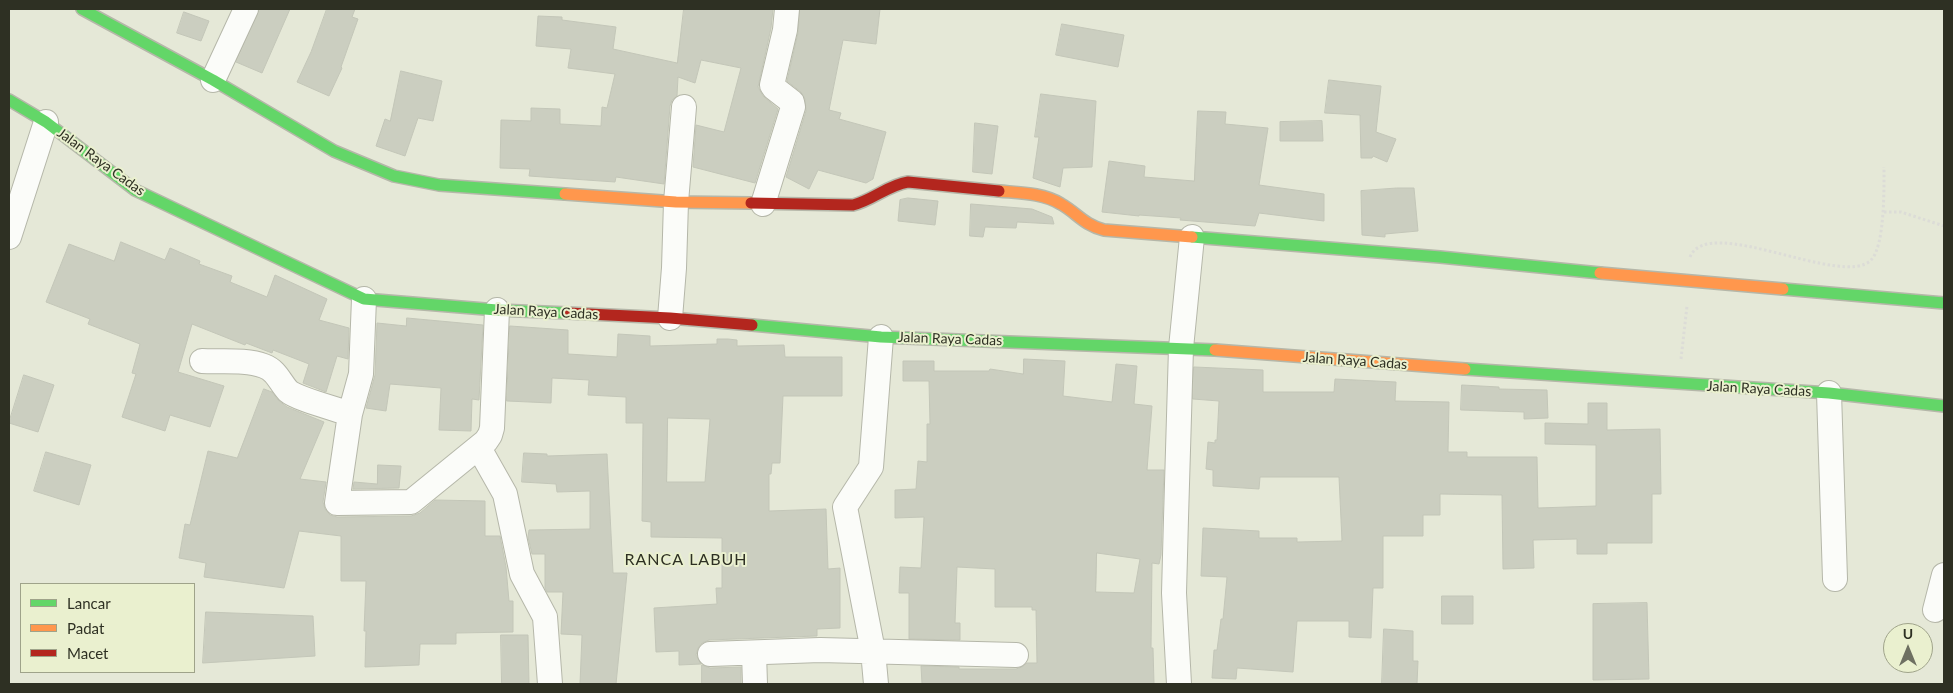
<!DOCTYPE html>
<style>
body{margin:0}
#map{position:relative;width:1953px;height:693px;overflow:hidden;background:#e5e8d7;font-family:Lato,sans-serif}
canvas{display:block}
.frame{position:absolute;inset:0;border:10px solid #2e3023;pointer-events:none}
.legend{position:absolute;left:20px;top:583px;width:175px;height:90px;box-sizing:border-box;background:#eaf0cf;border:1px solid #9fa38a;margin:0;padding:6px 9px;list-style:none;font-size:15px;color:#2e3023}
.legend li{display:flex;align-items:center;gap:10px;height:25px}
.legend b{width:25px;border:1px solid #9fa38a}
.north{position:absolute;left:1883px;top:623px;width:50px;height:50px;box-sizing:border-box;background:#eaf0cf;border:1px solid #9fa38a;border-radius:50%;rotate:0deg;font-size:14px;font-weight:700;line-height:20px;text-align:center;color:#2e3023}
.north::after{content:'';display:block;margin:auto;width:18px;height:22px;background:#6e7062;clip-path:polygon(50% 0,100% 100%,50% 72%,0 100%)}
</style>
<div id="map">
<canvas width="1953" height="693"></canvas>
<div class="frame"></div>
<ul class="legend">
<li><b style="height:6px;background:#63d668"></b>Lancar</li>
<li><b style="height:6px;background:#ff974d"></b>Padat</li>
<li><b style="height:6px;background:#b3261e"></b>Macet</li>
</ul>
<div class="north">U</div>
</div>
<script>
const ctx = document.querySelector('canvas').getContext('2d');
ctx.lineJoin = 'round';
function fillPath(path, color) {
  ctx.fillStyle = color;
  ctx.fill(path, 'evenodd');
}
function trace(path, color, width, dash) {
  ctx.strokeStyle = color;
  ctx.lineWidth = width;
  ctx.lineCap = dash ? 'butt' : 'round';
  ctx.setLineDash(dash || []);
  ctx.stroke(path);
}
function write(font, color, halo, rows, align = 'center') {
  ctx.font = font + ' Lato,sans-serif';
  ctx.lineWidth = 4;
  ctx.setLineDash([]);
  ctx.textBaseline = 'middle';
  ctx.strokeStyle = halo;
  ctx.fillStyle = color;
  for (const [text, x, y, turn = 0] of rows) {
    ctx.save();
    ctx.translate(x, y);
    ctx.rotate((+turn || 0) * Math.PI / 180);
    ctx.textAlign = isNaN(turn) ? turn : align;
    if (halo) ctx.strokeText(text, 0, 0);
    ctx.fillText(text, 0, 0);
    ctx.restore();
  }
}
const building = new Path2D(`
 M 260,9 L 290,9 L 262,73 L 236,62 Z
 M 327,9 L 355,9 L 352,17 L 358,19 L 341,67 L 342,68 L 329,96 L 297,82 L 311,52 Z
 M 684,9 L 773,9 L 771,28 L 758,87 L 763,96 L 778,109 L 755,183 L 693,167 L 696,125 L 724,132 L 741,68 L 701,60 L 695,83 L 678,77 L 677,96 L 672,100 L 670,106 L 664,184 L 616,177 L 615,182 L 529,176 L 530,169 L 500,168 L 501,120 L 531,121 L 531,108 L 560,109 L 560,124 L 601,126 L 602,107 L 607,108 L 615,74 L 568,68 L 571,49 L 536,46 L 538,16 L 562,17 L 562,20 L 616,27 L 613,49 L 677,63 Z
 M 800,9 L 880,9 L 876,44 L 843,40 L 829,110 L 841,113 L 839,119 L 886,132 L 873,179 L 866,183 L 818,170 L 809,189 L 786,177 L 806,111 L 805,99 L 801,92 L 787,81 L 798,33 Z
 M 184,12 L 209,21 L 201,41 L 177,33 Z
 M 1062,24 L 1124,35 L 1118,67 L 1056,55 Z
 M 401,71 L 442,81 L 433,121 L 418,118 L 405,156 L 376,146 L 385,119 L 390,121 Z
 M 1329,80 L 1381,86 L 1376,132 L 1396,139 L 1387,162 L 1373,156 L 1372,158 L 1361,158 L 1360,115 L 1325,113 Z
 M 1041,94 L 1096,101 L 1092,167 L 1063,168 L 1060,187 L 1033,178 L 1039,137 L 1035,137 Z
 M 1198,111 L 1226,112 L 1225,124 L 1268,128 L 1259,185 L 1324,194 L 1324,221 L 1259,213 L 1255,226 L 1180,220 L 1181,218 L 1139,215 L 1139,216 L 1102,212 L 1109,161 L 1145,166 L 1144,177 L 1194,181 Z
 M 1322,121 L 1323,141 L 1280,141 L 1280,122 Z
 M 975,123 L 998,126 L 992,174 L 973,172 Z
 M 1397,188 L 1414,188 L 1418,231 L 1385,234 L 1385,237 L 1362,235 L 1361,191 Z
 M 908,198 L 938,201 L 935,225 L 898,221 L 900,200 Z
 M 971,204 L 1032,209 L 1052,217 L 1054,224 L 1017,222 L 1016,228 L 985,227 L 983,237 L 970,236 Z
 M 121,242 L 165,260 L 170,248 L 200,261 L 199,264 L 232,276 L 230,282 L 267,297 L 275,275 L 327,299 L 319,320 L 349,328 L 348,359 L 337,356 L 326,392 L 303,383 L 309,364 L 273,350 L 272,353 L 246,343 L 245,345 L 192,324 L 178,372 L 224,386 L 210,427 L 170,415 L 165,431 L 122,417 L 136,374 L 132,373 L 140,344 L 88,324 L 90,319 L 46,302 L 69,244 L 114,261 Z
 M 407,318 L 483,325 L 479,400 L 472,399 L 471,431 L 439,430 L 441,388 L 390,384 L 386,411 L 366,408 L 375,375 L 377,323 L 406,326 Z
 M 510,326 L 568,330 L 568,354 L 617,357 L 618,334 L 650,336 L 650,346 L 717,344 L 717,339 L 728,339 L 737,340 L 737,346 L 784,345 L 785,357 L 842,357 L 842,396 L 783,396 L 780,463 L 772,463 L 771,474 L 769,474 L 769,511 L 826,509 L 828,569 L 840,568 L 840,628 L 817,629 L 817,636 L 709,640 L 702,643 L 698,648 L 696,655 L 701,664 L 679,665 L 679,651 L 656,652 L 654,608 L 717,604 L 716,588 L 722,588 L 722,538 L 651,537 L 651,522 L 642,521 L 643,423 L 626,423 L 626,397 L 588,395 L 589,380 L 552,378 L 551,403 L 507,401 ZM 668,418 L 710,419 L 705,482 L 667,482 Z
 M 1024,359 L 1065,361 L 1063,396 L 1112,402 L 1116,364 L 1137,366 L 1134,404 L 1152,406 L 1147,470 L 1164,470 L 1161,555 L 1159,564 L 1152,563 L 1151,648 L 1153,648 L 1154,684 L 922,684 L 921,666 L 959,667 L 959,669 L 1016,669 L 1022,667 L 1027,663 L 1037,663 L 1036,610 L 1032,610 L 1032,607 L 995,607 L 995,569 L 957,567 L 955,623 L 960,623 L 960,640 L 909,639 L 909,593 L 899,593 L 900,567 L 921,568 L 924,517 L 895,518 L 895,490 L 916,489 L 918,461 L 927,462 L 927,424 L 930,424 L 929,381 L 903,381 L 903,361 L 934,361 L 934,371 L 989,371 L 990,369 L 1023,374 ZM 1097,553 L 1140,559 L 1134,593 L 1096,592 Z
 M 1194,367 L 1263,370 L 1263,392 L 1334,392 L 1335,379 L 1396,382 L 1395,401 L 1449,402 L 1448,452 L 1467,452 L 1467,457 L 1537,457 L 1538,508 L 1596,506 L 1596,445 L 1545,444 L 1545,423 L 1588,424 L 1588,403 L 1607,403 L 1607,430 L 1660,429 L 1661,494 L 1652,494 L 1652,543 L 1607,543 L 1607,554 L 1577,554 L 1577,539 L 1533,540 L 1534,568 L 1503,569 L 1502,495 L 1440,494 L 1440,515 L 1423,515 L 1423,536 L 1383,536 L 1383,588 L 1373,588 L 1371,638 L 1349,637 L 1349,621 L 1297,621 L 1293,672 L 1237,668 L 1236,679 L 1212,678 L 1214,650 L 1217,650 L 1221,619 L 1223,619 L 1227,577 L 1201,576 L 1203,528 L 1259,531 L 1259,538 L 1297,538 L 1297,542 L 1342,541 L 1339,477 L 1260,477 L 1259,489 L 1213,486 L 1213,470 L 1206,469 L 1208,442 L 1215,443 L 1215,440 L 1217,440 L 1219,401 L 1193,399 Z
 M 24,375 L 54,385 L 38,432 L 9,423 Z
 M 1462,385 L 1499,387 L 1499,389 L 1547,390 L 1548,418 L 1524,419 L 1524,412 L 1461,410 Z
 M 264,389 L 272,392 L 278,400 L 287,407 L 324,422 L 300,479 L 326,482 L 323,502 L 325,509 L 330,515 L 337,517 L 411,516 L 420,513 L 435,500 L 485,501 L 485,536 L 500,536 L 506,567 L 509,601 L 513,601 L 513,632 L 456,633 L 456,644 L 420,644 L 419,665 L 365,667 L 366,631 L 364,631 L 366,581 L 341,581 L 341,536 L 299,531 L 284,588 L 204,577 L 206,563 L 179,558 L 185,524 L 190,525 L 208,451 L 237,458 Z
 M 46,452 L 91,465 L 79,505 L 34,491 Z
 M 524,453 L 547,454 L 547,456 L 607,454 L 613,573 L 627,573 L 616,684 L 580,684 L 582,635 L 561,634 L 563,592 L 547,592 L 545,588 L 545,554 L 532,554 L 528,537 L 529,530 L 590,529 L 590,491 L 557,492 L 556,484 L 522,482 Z
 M 378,465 L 401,466 L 399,488 L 353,489 L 354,482 L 377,484 Z
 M 1442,596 L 1473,596 L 1473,624 L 1442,624 Z
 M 1647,603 L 1649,679 L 1593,680 L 1593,604 Z
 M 206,612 L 313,616 L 315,656 L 203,663 Z
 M 1384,629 L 1413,631 L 1413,661 L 1418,661 L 1417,684 L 1382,684 Z
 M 501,635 L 528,635 L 529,684 L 502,684 Z
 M 702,665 L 710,668 L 741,667 L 741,684 L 702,684 Z`);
const path = new Path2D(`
 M 1884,212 L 1901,212 L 1944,226
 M 1690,257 C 1708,213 1843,289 1871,260 C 1885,246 1884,187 1884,167
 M 1681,359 L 1687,306`);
const street = new Path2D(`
 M 213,80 L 246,9
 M 763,204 L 793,107 L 792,102 L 774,88 L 772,85 L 785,30 L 787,9
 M 9,237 L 46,122
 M 364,299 L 361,374 L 350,414 L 337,503 L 411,502 L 486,441 L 490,435 L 492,428 L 497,310
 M 670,318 L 674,268 L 676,202 L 684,107
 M 202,361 C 222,362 246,359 264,366 C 277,371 279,381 288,391 C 297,399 337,409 350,414
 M 1829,393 L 1835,579
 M 479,448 L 505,494 L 522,574 L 545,617 L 550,684
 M 1935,610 L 1944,575
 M 754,653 L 755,684
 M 710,654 L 820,650 L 1016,655
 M 876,684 L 873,651 L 845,507 L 871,467 L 881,337
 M 1179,684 L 1174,593 L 1176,518 L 1181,348 L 1192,237`);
const fast = new Path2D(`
 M 82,9 L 213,80 L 334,151 L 394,176 L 439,185 L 565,194
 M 9,100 L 46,122 L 135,190 L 364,299 L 497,310 L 568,313
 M 1192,237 L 1440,257 L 1600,273
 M 1783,289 L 1944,303
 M 752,325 L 881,337 L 1215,350
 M 1465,369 L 1829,393 L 1944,406`);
const slow = new Path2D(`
 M 999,191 C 1020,193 1043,193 1061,204 C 1077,213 1084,225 1104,230 L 1192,237
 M 565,194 L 676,202 L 751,203
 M 1600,273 L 1783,289
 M 1215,350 L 1465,369`);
const jam = new Path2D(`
 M 751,203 L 853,205 C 873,200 888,185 908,182 L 999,191
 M 568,313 L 670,318 L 752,325`);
const streetNames = [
 ["Jalan Raya Cadas",101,162,36],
 ["Jalan Raya Cadas",546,312,3],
 ["Jalan Raya Cadas",950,339,2],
 ["Jalan Raya Cadas",1355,361,4],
 ["Jalan Raya Cadas",1759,389,3]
];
const quarterNames = [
 ["RANCA LABUH",686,560]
];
fillPath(building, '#cbcec0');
trace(building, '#c3c6b8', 1);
trace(street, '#b5b7a9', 26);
trace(fast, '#b5b7a9', 14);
trace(slow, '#b5b7a9', 14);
trace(jam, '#b5b7a9', 14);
trace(path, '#dcdcd7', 3, [2.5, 2.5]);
trace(street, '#fbfcf9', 24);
trace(fast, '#63d668', 11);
trace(slow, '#ff974d', 11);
trace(jam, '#b3261e', 11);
write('14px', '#2e3023', '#eaf0cf', streetNames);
ctx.letterSpacing = '1px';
write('16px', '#2e3023', '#eaf0cf', quarterNames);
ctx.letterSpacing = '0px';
</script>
